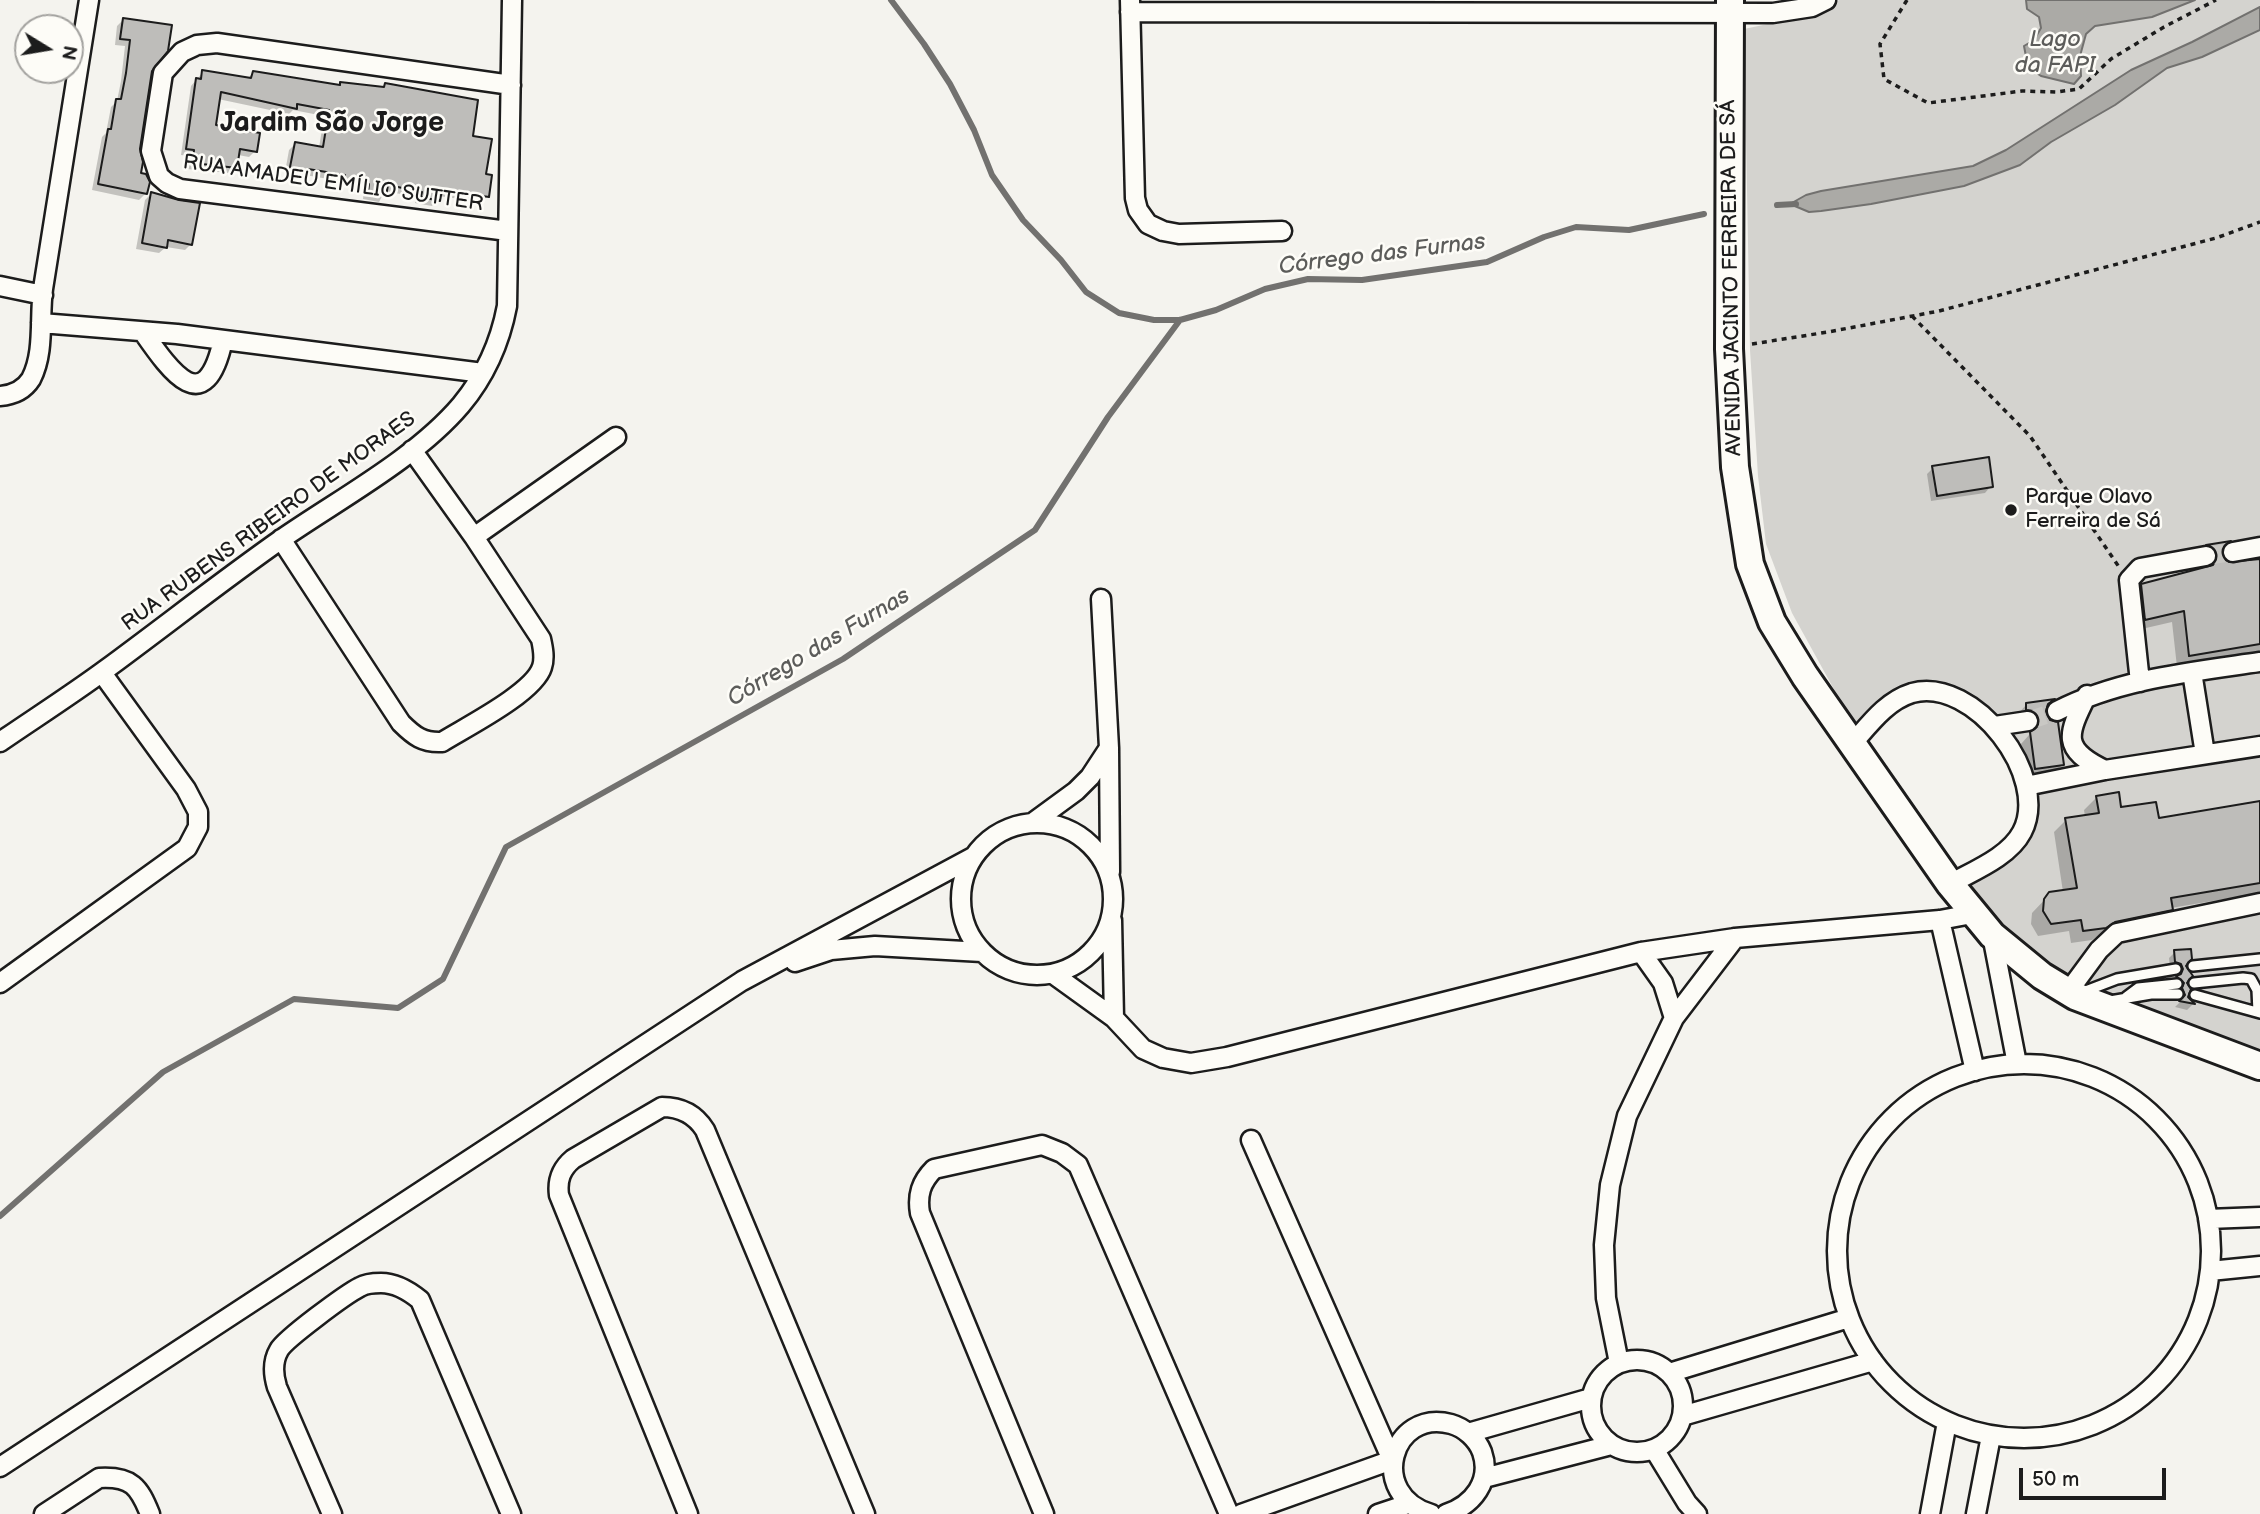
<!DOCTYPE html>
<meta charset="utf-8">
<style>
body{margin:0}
#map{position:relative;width:2260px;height:1514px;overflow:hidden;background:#f4f3ee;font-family:"Balsamiq Sans",sans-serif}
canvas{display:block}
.north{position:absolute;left:14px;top:14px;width:70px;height:70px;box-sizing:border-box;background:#fdfcf7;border:2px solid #a3a29f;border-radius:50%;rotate:101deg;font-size:19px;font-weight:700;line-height:28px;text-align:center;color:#1c1c1c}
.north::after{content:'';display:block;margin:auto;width:24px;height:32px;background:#1c1c1c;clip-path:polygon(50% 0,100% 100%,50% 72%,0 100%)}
.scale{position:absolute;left:2019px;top:1468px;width:147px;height:32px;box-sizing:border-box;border:4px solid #1c1c1c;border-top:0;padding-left:9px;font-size:21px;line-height:24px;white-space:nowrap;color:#1c1c1c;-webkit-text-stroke:5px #fdfcf7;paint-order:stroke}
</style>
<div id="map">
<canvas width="2260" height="1514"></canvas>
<div class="north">N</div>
<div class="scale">50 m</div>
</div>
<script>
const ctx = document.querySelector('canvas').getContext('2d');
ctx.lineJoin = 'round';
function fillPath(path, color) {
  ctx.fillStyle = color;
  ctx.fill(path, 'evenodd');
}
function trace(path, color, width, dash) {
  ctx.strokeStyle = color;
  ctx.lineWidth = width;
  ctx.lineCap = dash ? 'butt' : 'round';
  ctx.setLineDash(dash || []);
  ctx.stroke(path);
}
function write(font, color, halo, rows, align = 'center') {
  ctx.font = font + ' "Balsamiq Sans",sans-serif';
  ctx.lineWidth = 5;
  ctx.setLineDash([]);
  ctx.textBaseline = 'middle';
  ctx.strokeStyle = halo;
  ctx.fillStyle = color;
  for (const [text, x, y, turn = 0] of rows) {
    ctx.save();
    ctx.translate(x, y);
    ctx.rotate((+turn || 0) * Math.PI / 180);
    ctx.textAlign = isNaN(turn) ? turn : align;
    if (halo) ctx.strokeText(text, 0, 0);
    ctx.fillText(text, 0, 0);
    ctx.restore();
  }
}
const green = new Path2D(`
 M 1839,0 L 2260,0 L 2260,1053 L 2071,982 L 2032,952 L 2001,922 L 1968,881 L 2028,823 L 2001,727 L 1925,688 L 1858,733 L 1792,613 L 1766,544 L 1758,476 L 1750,350 L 1744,29 L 1820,13 Z`);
const water = new Path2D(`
 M 2026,0 L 2195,0 L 2152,17 L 2095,26 L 2086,34 L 2080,56 L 2081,76 L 2074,84 L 2041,76 L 2028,67 L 2024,46 L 2034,40 L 2041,28 L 2039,17 L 2027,9 Z
 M 2260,7 L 2260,30 L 2202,57 L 2167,68 L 2115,105 L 2051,142 L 2020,165 L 1964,186 L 1871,204 L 1821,211 L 1809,212 L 1790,204 L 1806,195 L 1821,191 L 1973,166 L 2006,150 L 2131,70 L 2192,42 Z`);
const shadow = new Path2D(`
 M 124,19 L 150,71 L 138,149 L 139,174 L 145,194 L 139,200 L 92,190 L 102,137 L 106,133 L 111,107 L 117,101 L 121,81 L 125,46 L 115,45 L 117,26 Z
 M 203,72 L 247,79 L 253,73 L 338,86 L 341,83 L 382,89 L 386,85 L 471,137 L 484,175 L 488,196 L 481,202 L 439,196 L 432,206 L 415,203 L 416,197 L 385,191 L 379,202 L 363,199 L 364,190 L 339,185 L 340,181 L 305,175 L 299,181 L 284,178 L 289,150 L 295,144 L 319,148 L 324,116 L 293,110 L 289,114 L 218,99 L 214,126 L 255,151 L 249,157 L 238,155 L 236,167 L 229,173 L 187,169 L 189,156 L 181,155 L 191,86 Z
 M 151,194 L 191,244 L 185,250 L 166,247 L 159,253 L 136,249 L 145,200 Z
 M 1933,468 L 1991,486 L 1985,493 L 1931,501 L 1927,474 Z
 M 2226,544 L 2220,553 L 2224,561 L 2234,565 L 2260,560 L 2260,653 L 2177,667 L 2172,622 L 2133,631 L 2129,598 L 2142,585 L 2205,569 L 2202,560 L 2196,558 L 2207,547 Z
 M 2026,705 L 2046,706 L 2044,711 L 2063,764 L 2053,774 L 2026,778 L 2021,744 L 2029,735 L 2030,729 L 2017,715 ZM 2030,710 L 2034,710 L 2044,722 L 2041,724 Z
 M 2097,797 L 2120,809 L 2157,820 L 2260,803 L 2260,893 L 2171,908 L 2158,922 L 2100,934 L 2092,940 L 2071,943 L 2069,931 L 2038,936 L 2031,924 L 2032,913 L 2050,894 L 2063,892 L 2054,832 L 2066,820 L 2085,817 L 2084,810 Z
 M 2175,952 L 2184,966 L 2186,998 L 2193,1004 L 2187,1010 L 2175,1007 L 2180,1002 L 2177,996 L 2179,989 L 2172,983 L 2178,976 L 2175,970 L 2170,968 L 2169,958 Z`);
const stream = new Path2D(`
 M 891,0 L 924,44 L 950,84 L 974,130 L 992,175 L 1023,220 L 1061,260 L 1086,292 L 1119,313 L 1154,320 L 1180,320 L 1216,310 L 1265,289 L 1308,279 L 1362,280 L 1487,262 L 1544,237 L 1576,227 L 1629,230 L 1704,214
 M 1777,205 L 1796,204
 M 0,1216 L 163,1072 L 294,999 L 398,1008 L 443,979 L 506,847 L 843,659 L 1035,530 L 1108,417 L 1180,320`);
const building = new Path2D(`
 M 123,18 L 172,25 L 168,51 L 152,71 L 140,149 L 143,162 L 141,173 L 146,174 L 150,182 L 147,194 L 98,184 L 108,129 L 111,129 L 116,99 L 121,99 L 126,73 L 130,40 L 120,39 Z
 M 202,70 L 251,78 L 253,71 L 340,85 L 340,82 L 384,87 L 385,83 L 478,100 L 473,136 L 492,139 L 486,174 L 492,175 L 489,197 L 442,190 L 440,201 L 421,197 L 422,192 L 388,185 L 386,196 L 368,193 L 369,184 L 345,180 L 345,175 L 308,169 L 307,175 L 289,172 L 295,142 L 323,147 L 329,110 L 297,104 L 297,109 L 221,92 L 216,125 L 260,133 L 257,152 L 240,149 L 237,168 L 193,163 L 194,150 L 186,149 L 196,78 L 201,79 Z
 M 151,192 L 179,200 L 200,203 L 192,245 L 168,240 L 167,248 L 142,243 Z
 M 1989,457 L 1993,487 L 1937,496 L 1932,466 Z
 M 2231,541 L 2222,549 L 2224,559 L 2229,562 L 2260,559 L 2260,644 L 2189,656 L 2184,611 L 2145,620 L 2141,584 L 2213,565 L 2216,560 L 2217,553 L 2214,548 L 2206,545 Z
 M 2055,699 L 2048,704 L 2046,711 L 2050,720 L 2058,722 L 2064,765 L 2035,769 L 2030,732 L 2038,726 L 2039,719 L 2033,711 L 2026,710 L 2026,703 Z
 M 2119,792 L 2121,807 L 2156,802 L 2159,818 L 2260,801 L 2260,883 L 2171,898 L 2173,910 L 2115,922 L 2106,928 L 2083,931 L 2081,920 L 2051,924 L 2043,911 L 2044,899 L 2049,892 L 2077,888 L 2065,818 L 2099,813 L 2096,796 Z
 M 2191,949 L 2192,959 L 2186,966 L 2193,976 L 2187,983 L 2191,989 L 2188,997 L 2195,1004 L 2179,1001 L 2185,995 L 2182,988 L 2184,983 L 2176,976 L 2181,974 L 2183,969 L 2181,964 L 2175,962 L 2174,950 Z`);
const minorTunnel = new Path2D(`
 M 2206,556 L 2233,552
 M 2028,721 L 2057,711`);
const path = new Path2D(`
 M 1907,0 L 1880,44 L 1884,79 L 1928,103 L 2022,91 L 2056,92 L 2079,89 L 2111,59 L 2164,27 L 2216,0
 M 1912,316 L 2030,436 L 2119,567
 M 1752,344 L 1828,332 L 1939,311 L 2216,238 L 2260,222`);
const service = new Path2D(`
 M 2193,966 L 2260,959
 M 2194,983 L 2243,978 L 2251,979 L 2257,990 L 2258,1012
 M 2083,992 L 2117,979 L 2176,969
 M 2195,995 L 2260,1013
 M 2126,997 L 2138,988 L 2177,984
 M 2110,1001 L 2151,994 L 2178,994`);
const minor = new Path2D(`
 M 1130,0 L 1135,198 L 1138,210 L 1148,224 L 1163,231 L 1179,234 L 1282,231
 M 1130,12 L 1773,13 L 1812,7 L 1826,0
 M 508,231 L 180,189 L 167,183 L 159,176 L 151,151 L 163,73 L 182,52 L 197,45 L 217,43 L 511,85
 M 0,286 L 43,295
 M 41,323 L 177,334 L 483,373
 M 143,332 C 171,372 205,421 223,340
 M 0,396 C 13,395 24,390 31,379 C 45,352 39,318 43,289 C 58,193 74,96 89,0
 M 474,537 L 616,437
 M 281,539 L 401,723 C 414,736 423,743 442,742 C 466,727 534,693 542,667 C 545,658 543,648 541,639 L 474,537 L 412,450
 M 2233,552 L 2260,547
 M 1101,599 L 1109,748 L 1110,872
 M 2192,672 L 2205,754
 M 2140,682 L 2129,580 L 2140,568 L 2206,556
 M 2087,695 C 2067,735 2061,749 2105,770
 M 2057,711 C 2119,679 2191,672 2260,662
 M 1995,726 L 2028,721
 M 0,742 C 35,718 71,695 105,670 C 165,626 223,580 283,538 C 341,498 416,458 461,405 C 486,375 500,343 507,306 L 512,0
 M 1852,744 C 1869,725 1886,701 1912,693 C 1974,676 2051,777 2022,832 C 2009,857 1973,871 1950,884
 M 2026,786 L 2105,770 L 2260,746
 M 1035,821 L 1076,791 L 1090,777 L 1109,748
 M961 899a76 76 0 1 1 152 0a76 76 0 1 1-152 0Z
 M 1112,920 L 1114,1018
 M 1940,920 L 1975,1071
 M 1992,935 L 2017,1064
 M 1641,952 L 1663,983 L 1674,1018
 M 795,962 L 831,950 L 875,946 L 982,952
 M 1053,974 L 1114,1018 L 1143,1049 L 1163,1058 L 1191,1063 L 1227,1057 L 1641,952 L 1735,938 L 1940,920 L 1972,914
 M 0,983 L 187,848 L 198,827 L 198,812 L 186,789 L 102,673
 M 2068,992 L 2099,950 L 2117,933 L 2260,903
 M1837 1251a187 187 0 1 1 374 0a187 187 0 1 1-374 0Z
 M 2208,1219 L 2260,1217
 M 2210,1271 L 2260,1266
 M1591 1406a46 46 0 1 1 92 0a46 46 0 1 1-92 0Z
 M 1619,1363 L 1606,1298 L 1604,1245 L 1610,1185 L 1627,1116 L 1674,1018 L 1735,938
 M 1669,1373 L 1849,1318
 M 1682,1416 L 1873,1361
 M 1468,1433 L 1591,1398
 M 1654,1449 L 1687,1503 L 1697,1514
 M 0,1467 L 742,981 L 973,857
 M 1484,1478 L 1611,1445
 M 44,1514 L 99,1478 C 132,1476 139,1487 150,1514
 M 332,1514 L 277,1387 C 273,1374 272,1362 279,1350 C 285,1339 346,1294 360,1287 C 365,1284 375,1283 381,1283 C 396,1283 409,1291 420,1300 L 511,1514
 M 688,1514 L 559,1195 C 557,1180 561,1169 573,1159 L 662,1107 C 681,1107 695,1114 705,1130 L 865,1514
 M 1044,1514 L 920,1213 C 917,1195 921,1182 934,1169 L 1042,1145 L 1062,1153 L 1078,1165 L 1229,1514
 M 1241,1514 L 1392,1460 L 1251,1140
 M 1378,1514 L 1408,1504
 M 1431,1514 C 1367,1495 1391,1408 1451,1424 C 1465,1428 1477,1439 1482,1452 C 1492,1481 1473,1505 1446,1514
 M 1930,1514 L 1947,1422
 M 1976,1514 L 1991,1436`);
const secondary = new Path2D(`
 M 1730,0 L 1729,349 L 1735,467 L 1750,564 L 1772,622 L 1805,676 L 1950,884 L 1992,935 L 2042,976 L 2075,996 L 2260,1066`);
const markers = [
 [2011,510,7,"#1c1c1c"]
];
const streetNames = [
 ["RUA AMADEU EMÍLIO SUTTER",333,184,8],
 ["AVENIDA JACINTO FERREIRA DE SÁ",1732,278,-91],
 ["RUA RUBENS RIBEIRO DE MORAES",269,522,-36]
];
const poiNames = [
 ["Parque Olavo",2025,498],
 ["Ferreira de Sá",2025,522]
];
const waterNames = [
 ["Lago",2055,40],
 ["da FAPI",2055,66],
 ["Córrego das Furnas",1382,255,-7],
 ["Córrego das Furnas",819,648,-31]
];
const districtNames = [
 ["Jardim São Jorge",332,124]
];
fillPath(green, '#d4d3cf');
fillPath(water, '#abaaa6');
trace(water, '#72716f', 2);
fillPath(shadow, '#0003');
trace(stream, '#72716f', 6);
fillPath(building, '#bebdba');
trace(building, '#1c1c1c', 2);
trace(minorTunnel, '#c9c8c4', 18, [18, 9]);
trace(service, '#1c1c1c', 14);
trace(minor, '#1c1c1c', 23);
trace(secondary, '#1c1c1c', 32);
trace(path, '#1c1c1c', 3.5, [5, 5]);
trace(service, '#fdfcf7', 9);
trace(minor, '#fdfcf7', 18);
trace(secondary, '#fdfcf7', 26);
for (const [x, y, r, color] of markers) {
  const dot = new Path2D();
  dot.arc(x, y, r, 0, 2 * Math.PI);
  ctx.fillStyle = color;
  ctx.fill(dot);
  trace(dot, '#fdfcf7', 2.5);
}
write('21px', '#1c1c1c', '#fdfcf7', streetNames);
write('21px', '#1c1c1c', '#fdfcf7', poiNames, 'left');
write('italic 23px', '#5c5c5a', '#fdfcf7', waterNames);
write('bold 28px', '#1c1c1c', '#fdfcf7', districtNames);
</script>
